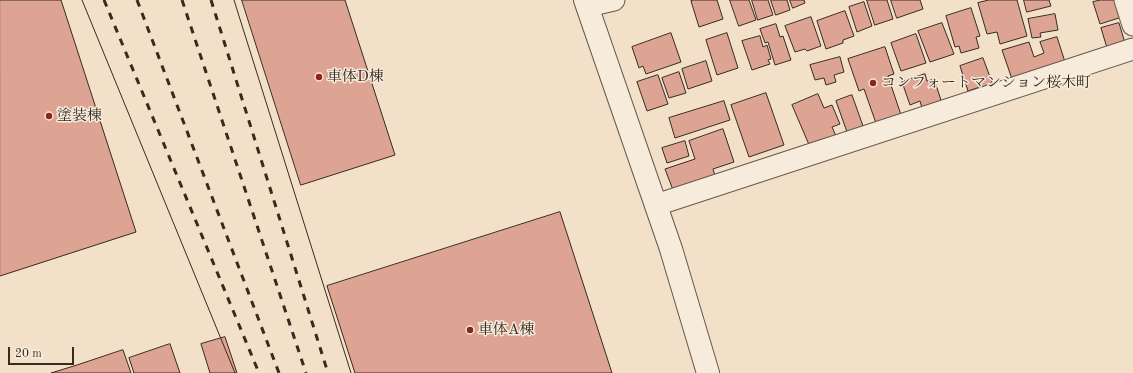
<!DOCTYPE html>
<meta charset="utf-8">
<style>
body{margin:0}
#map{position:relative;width:1133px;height:373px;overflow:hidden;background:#f3e0c8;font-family:"Old Standard TT",serif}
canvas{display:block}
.scale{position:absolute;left:8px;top:347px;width:66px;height:18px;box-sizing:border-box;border:2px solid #362b21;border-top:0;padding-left:5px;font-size:12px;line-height:14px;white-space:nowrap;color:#362b21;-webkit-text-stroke:3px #f7ebdb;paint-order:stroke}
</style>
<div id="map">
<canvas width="1133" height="373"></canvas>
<div class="scale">20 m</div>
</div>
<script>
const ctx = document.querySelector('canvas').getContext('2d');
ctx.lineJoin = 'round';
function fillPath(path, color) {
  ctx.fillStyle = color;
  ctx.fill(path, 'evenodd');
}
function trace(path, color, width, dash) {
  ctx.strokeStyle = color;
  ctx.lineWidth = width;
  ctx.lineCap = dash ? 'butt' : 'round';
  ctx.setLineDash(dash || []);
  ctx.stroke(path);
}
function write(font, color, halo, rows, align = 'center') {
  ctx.font = font + ' "Old Standard TT","Noto Serif JP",serif';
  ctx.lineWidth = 3;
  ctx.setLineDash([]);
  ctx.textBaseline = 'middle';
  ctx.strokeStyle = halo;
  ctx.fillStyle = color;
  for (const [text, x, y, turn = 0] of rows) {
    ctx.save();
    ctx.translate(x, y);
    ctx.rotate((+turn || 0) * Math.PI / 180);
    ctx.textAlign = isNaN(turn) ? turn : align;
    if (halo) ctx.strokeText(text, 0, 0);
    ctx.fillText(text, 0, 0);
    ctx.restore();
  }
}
const building = new Path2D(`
 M 0,0 L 61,0 L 136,232 L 0,276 Z
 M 242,0 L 345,0 L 395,155 L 301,185 Z
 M 694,0 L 717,0 L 723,19 L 699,27 L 691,1 Z
 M 730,0 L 749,0 L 756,20 L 739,26 Z
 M 752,0 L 768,0 L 773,15 L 758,20 Z
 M 771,0 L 787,0 L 790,10 L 776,15 Z
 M 790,0 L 804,0 L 805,3 L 793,8 Z
 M 867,0 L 887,0 L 893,19 L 875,25 Z
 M 891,0 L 920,0 L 923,9 L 897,18 Z
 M 989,0 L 1017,0 L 1027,36 L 1000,44 L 997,32 L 987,34 L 978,3 Z
 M 1024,0 L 1049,0 L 1051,6 L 1027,12 Z
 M 1101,0 L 1117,0 L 1122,17 L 1100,24 L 1093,2 Z
 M 864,2 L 872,26 L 857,32 L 849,7 Z
 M 971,8 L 980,36 L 976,37 L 979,48 L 961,53 L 959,46 L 955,47 L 946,16 Z
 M 845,11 L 854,36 L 843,40 L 843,43 L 826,49 L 817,21 Z
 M 1055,14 L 1058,30 L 1040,33 L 1041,37 L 1032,38 L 1028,19 Z
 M 811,17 L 821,46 L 807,51 L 805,49 L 795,52 L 785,26 Z
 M 942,23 L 954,54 L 930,62 L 918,31 Z
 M 1119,23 L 1125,43 L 1107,48 L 1101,28 Z
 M 776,24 L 780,37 L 783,36 L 791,60 L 775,65 L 768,42 L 765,43 L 760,29 Z
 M 671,33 L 681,62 L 646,74 L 643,66 L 639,68 L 632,47 Z
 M 727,33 L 738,68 L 717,75 L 706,40 Z
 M 916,34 L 926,63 L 901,71 L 891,43 Z
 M 760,36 L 763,47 L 767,45 L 771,59 L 768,60 L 770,64 L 752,70 L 742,41 Z
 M 1057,37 L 1066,65 L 1013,82 L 1002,50 L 1029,42 L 1034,57 L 1044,53 L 1040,42 Z
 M 885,47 L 894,74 L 888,76 L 902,118 L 877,126 L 864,89 L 859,91 L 848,59 Z
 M 840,57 L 844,72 L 834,75 L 836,82 L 826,85 L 824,78 L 815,80 L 810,65 Z
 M 983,58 L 993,85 L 981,89 L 980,87 L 968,91 L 960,66 Z
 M 706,61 L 712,81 L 688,89 L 682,69 Z
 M 679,72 L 686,93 L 669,98 L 662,78 Z
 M 925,74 L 927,81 L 934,79 L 944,109 L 924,115 L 920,101 L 910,105 L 902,82 Z
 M 658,75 L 668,104 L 647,111 L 637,82 Z
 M 766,93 L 784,145 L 749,157 L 731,105 Z
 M 818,94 L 824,108 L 832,105 L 840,124 L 832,127 L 836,136 L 810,147 L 792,105 Z
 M 852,95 L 863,126 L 847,132 L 836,101 Z
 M 724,101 L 730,120 L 675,138 L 669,118 Z
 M 723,129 L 734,162 L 713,169 L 715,176 L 673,190 L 665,169 L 695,159 L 689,141 Z
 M 685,141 L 689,156 L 667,163 L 662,148 Z
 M 560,212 L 612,373 L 355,373 L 327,286 Z
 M 225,337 L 237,373 L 210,373 L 201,344 Z
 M 170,344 L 180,373 L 134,373 L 129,358 Z
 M 123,350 L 131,373 L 51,373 L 77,365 Z`);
const minor = new Path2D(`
 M 1125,0 L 1133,25
 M 588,6 L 614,0
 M 656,205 L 1133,49`);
const tertiary = new Path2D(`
 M 585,0 L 671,249 L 708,373`);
const tram = new Path2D(`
 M 82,0 L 235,373
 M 234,0 L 351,373`);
const rail = new Path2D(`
 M 104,0 L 259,373
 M 137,0 L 279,373
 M 182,0 L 306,373
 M 211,0 L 328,373`);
const markers = [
 [319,77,4,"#8f2418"],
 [873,83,4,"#8f2418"],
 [49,116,4,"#8f2418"],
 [470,330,4,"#8f2418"]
];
const poiNames = [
 ["車体D棟",327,77],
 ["コンフォートマンション桜木町",881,83],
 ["塗装棟",57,116],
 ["車体A棟",478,330]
];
fillPath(building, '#dda393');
trace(building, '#362b21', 1);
trace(minor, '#65584b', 23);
trace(tertiary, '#65584b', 24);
trace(minor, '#f7ebdb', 21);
trace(tertiary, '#f7ebdb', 22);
trace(tram, '#362b21', 1);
trace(rail, '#362b21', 3, [7, 7]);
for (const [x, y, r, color] of markers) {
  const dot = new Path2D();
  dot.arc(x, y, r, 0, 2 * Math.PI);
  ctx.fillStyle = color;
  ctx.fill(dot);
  trace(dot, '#f7ebdb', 1.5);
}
write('15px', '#362b21', '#f7ebdb', poiNames, 'left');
</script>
